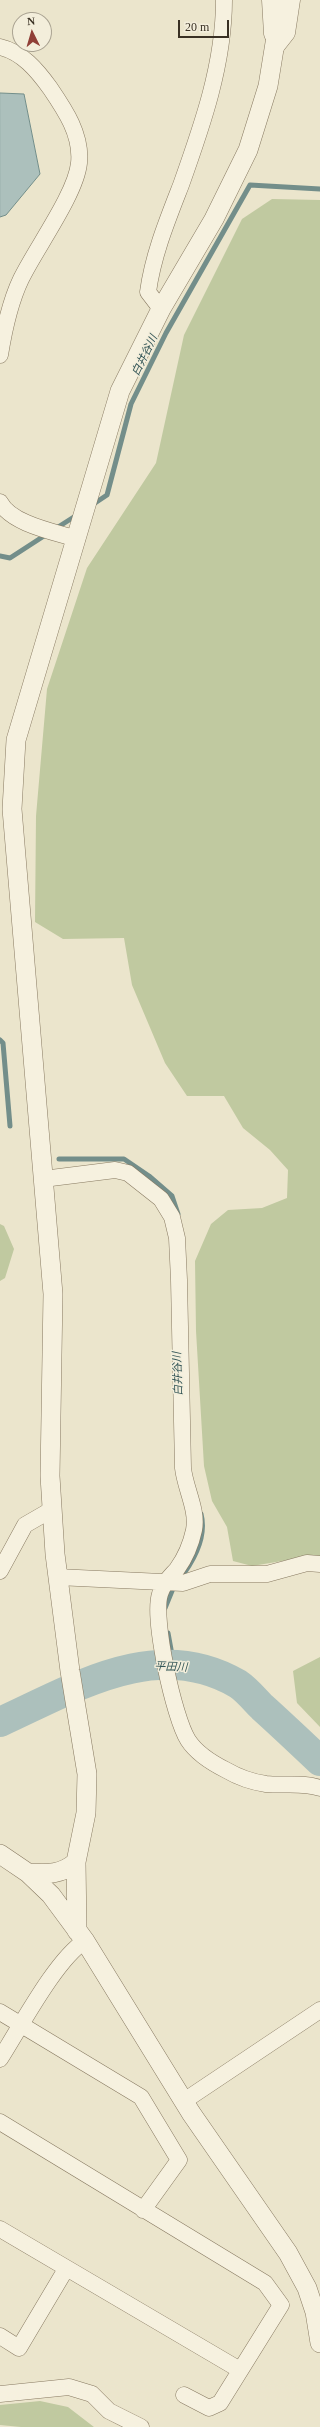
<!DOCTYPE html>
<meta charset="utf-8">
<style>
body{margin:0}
#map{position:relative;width:320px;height:2427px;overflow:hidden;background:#ebe5cc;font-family:Georgia,serif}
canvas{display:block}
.north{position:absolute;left:12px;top:12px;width:40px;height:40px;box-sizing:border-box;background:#f3eedb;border:1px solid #a9a291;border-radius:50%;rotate:355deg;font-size:11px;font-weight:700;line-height:16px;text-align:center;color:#393023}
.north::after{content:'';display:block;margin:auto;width:14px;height:18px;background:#903f37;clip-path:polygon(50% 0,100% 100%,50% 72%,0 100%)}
.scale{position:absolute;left:178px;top:20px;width:51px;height:18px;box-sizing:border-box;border:2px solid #393023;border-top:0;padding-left:5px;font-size:12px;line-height:14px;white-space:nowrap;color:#393023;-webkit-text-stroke:3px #f3eedb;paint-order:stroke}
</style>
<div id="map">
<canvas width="320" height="2427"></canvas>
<div class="north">N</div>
<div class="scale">20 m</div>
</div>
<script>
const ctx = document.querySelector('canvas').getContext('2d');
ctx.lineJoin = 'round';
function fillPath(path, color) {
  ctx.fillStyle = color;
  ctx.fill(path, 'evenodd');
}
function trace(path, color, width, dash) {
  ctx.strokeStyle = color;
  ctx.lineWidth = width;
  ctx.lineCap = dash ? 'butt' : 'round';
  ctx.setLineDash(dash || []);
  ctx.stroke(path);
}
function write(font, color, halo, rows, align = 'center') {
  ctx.font = font + ' Georgia,"Noto Sans JP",serif';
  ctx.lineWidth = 3;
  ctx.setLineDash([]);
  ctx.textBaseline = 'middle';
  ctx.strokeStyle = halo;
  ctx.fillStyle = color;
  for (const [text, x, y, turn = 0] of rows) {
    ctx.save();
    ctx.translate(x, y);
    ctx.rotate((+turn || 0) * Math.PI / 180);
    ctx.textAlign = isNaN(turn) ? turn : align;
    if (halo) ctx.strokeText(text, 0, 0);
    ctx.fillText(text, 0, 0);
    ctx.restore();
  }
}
const green = new Path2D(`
 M 272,199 L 320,200 L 320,1559 L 288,1560 L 252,1566 L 233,1561 L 227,1527 L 212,1501 L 204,1466 L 196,1331 L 195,1261 L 211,1224 L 228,1210 L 262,1208 L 287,1198 L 288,1170 L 270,1150 L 243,1128 L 224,1096 L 187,1096 L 165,1063 L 132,985 L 124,938 L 63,939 L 35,922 L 36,816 L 47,689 L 87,568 L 156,463 L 184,335 L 242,219 Z
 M 0,1224 L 4,1226 L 14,1249 L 5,1278 L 0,1281 Z
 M 320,1657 L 320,1727 L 297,1703 L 293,1671 Z
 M 40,2401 L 68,2407 L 94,2427 L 21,2427 L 0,2425 L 0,2405 Z`);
const water = new Path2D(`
 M 0,93 L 24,94 L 40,174 L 6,215 L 0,217 Z`);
const stream = new Path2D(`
 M 92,505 L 107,495 L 131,404 L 166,333 L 250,185 L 320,189
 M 55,529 L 77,515
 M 0,556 L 10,558 L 47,534
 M 0,1040 L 3,1043 L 10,1126
 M 59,1159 L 124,1159 L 149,1176 L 172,1196 L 178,1214
 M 179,1580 C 193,1562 207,1537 201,1514
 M 165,1608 L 174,1586
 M 168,1633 L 172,1655 L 178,1664`);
const river = new Path2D(`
 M 0,1722 C 75,1688 157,1636 238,1684 C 247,1690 255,1700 262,1707 C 282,1725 301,1743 320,1761`);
const minor = new Path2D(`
 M 270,0 L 272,34
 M 0,47 C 22,52 37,70 50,88 C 65,110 82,135 79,163 C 76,194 36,248 21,279 C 10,302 4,330 0,355
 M 276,47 L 287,33 L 292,0
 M 161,309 L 148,292 C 153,255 167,221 181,185 C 202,126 224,64 224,0
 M 0,502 C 11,524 55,532 77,539
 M 43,1179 L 115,1170 L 128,1173 L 161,1199 L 172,1217 L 177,1238 L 179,1280 L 183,1468 C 185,1488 198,1510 194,1530 C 191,1544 185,1558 177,1569 C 170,1577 163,1583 160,1594 C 152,1618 174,1718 188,1740 C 197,1754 212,1763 226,1770 C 238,1777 252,1782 266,1784 C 284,1786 302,1782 320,1788
 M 0,1571 L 25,1525 L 51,1510
 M 57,1577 L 183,1583 L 210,1574 L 267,1574 L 307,1563 L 320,1564
 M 0,2012 L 141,2097 L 179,2160 L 143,2210
 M 0,2059 C 20,2028 56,1959 85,1941
 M 184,2101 L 320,2010
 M 0,2122 L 265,2283 L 281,2305 L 220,2403 L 209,2408 L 184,2395
 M 0,2229 L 240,2370
 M 0,2336 L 19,2348 L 66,2269
 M 0,2394 L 69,2387 L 92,2394 L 109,2411 L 141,2427`);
const tertiary = new Path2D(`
 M 0,1854 L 28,1873 L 51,1895 L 85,1941 L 191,2113 L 288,2253 L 307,2288 L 315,2312 L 320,2343
 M 76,1862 L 86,1813 L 87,1774 L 70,1671 L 55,1554 L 50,1476 L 53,1294 L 12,809 L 16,740 L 120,391 L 161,309 L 214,219 L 248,150 L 268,86 L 282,0
 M 28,1873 C 48,1874 61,1875 76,1862 L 77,1931`);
const waterNames = [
 ["白井谷川",144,355,-64],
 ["白井谷川",177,1374,-92],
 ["平田川",171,1666,2]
];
fillPath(green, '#c0c9a0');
fillPath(water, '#acc0bc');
trace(water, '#738e8a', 1);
trace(stream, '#738e8a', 5);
trace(river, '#acc0bc', 30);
trace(minor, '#877961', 17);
trace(tertiary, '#877961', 20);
trace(minor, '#f6f1df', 16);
trace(tertiary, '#f6f1df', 19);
write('italic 11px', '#345657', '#f3eedb', waterNames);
</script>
